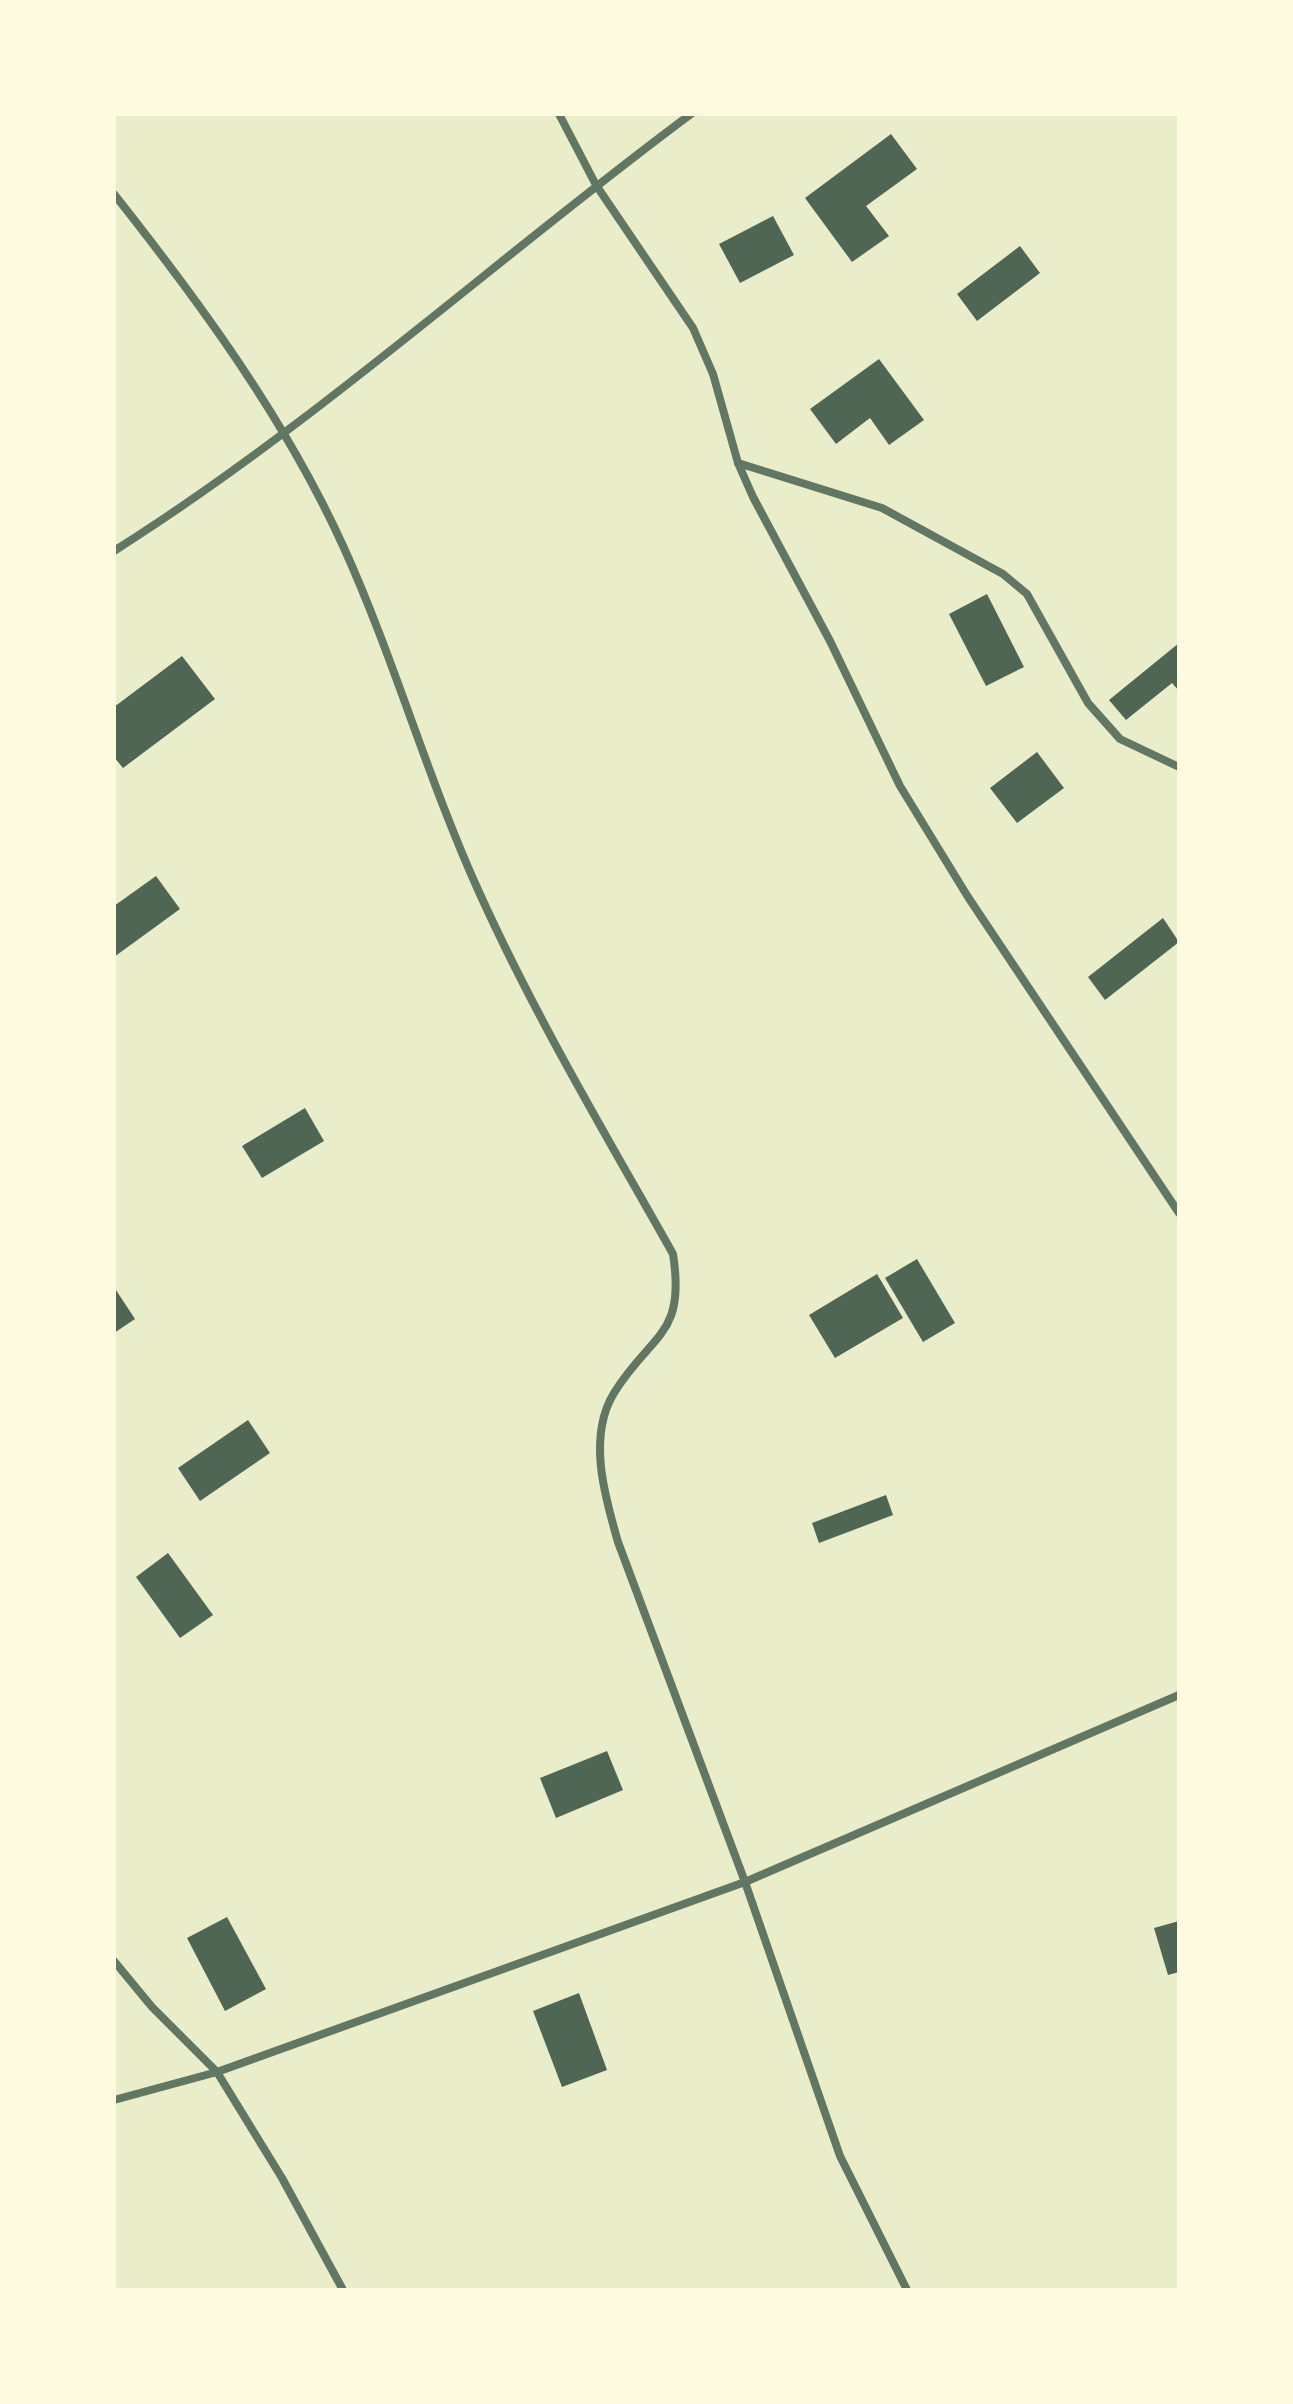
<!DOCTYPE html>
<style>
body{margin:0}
#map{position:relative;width:1293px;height:2404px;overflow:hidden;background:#e9edc9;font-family:Cabin,sans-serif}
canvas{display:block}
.frame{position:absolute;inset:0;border:116px solid #fefae0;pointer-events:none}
</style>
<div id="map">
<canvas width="1293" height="2404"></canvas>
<div class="frame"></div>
</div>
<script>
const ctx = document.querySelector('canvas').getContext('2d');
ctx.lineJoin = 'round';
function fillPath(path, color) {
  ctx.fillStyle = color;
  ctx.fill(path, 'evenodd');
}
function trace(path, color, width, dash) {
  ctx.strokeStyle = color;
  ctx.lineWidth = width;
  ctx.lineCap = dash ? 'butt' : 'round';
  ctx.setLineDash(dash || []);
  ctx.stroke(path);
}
const building = new Path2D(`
 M 891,134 L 917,169 L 866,206 L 889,236 L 852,262 L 805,198 Z
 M 773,216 L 794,255 L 740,283 L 719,244 Z
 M 1020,246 L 1040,273 L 977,321 L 957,294 Z
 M 879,359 L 924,420 L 889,445 L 870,418 L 836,444 L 810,409 Z
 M 987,594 L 1024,667 L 986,686 L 949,614 Z
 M 1179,643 L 1179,691 L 1172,683 L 1126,720 L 1109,700 Z
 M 182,656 L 215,699 L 123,768 L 114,757 L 114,707 Z
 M 1037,752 L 1064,788 L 1017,823 L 990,788 Z
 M 156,876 L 180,909 L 114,957 L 114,906 Z
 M 1163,918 L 1179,942 L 1105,1000 L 1088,977 Z
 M 305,1108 L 324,1141 L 262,1178 L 242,1146 Z
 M 917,1259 L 955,1323 L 923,1342 L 885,1278 Z
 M 877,1274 L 903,1318 L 835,1358 L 809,1315 Z
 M 114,1287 L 135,1319 L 114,1333 Z
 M 248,1420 L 270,1453 L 200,1501 L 178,1468 Z
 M 886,1495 L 893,1515 L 819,1543 L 812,1523 Z
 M 168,1553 L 213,1615 L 180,1638 L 136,1577 Z
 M 607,1751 L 623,1790 L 556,1818 L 540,1778 Z
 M 227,1917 L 266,1989 L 225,2011 L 187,1938 Z
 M 1179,1921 L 1179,1972 L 1168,1975 L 1154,1928 Z
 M 579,1993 L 607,2070 L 562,2087 L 533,2011 Z`);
const minor = new Path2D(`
 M 559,114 L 596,185 L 693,328 L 713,374 L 738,463 L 753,497 L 830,641 L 900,786 L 968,897 L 1179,1213
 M 114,194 C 201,304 286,420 344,548 C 395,661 428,780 479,892 C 535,1016 606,1135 673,1254 C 686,1337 651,1333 614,1393 C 587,1437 605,1497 618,1542 L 745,1882 L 840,2156 L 907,2290
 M 738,463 L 882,508 L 1003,574 L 1027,594 L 1088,703 L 1120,739 L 1179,767
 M 114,551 C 318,422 498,257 691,114
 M 114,1961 L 152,2007 L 217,2072 L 282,2178 L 343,2290
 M 114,2100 L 217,2072 L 745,1882 L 1179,1695`);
fillPath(building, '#4f6655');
trace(minor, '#617663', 8);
</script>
